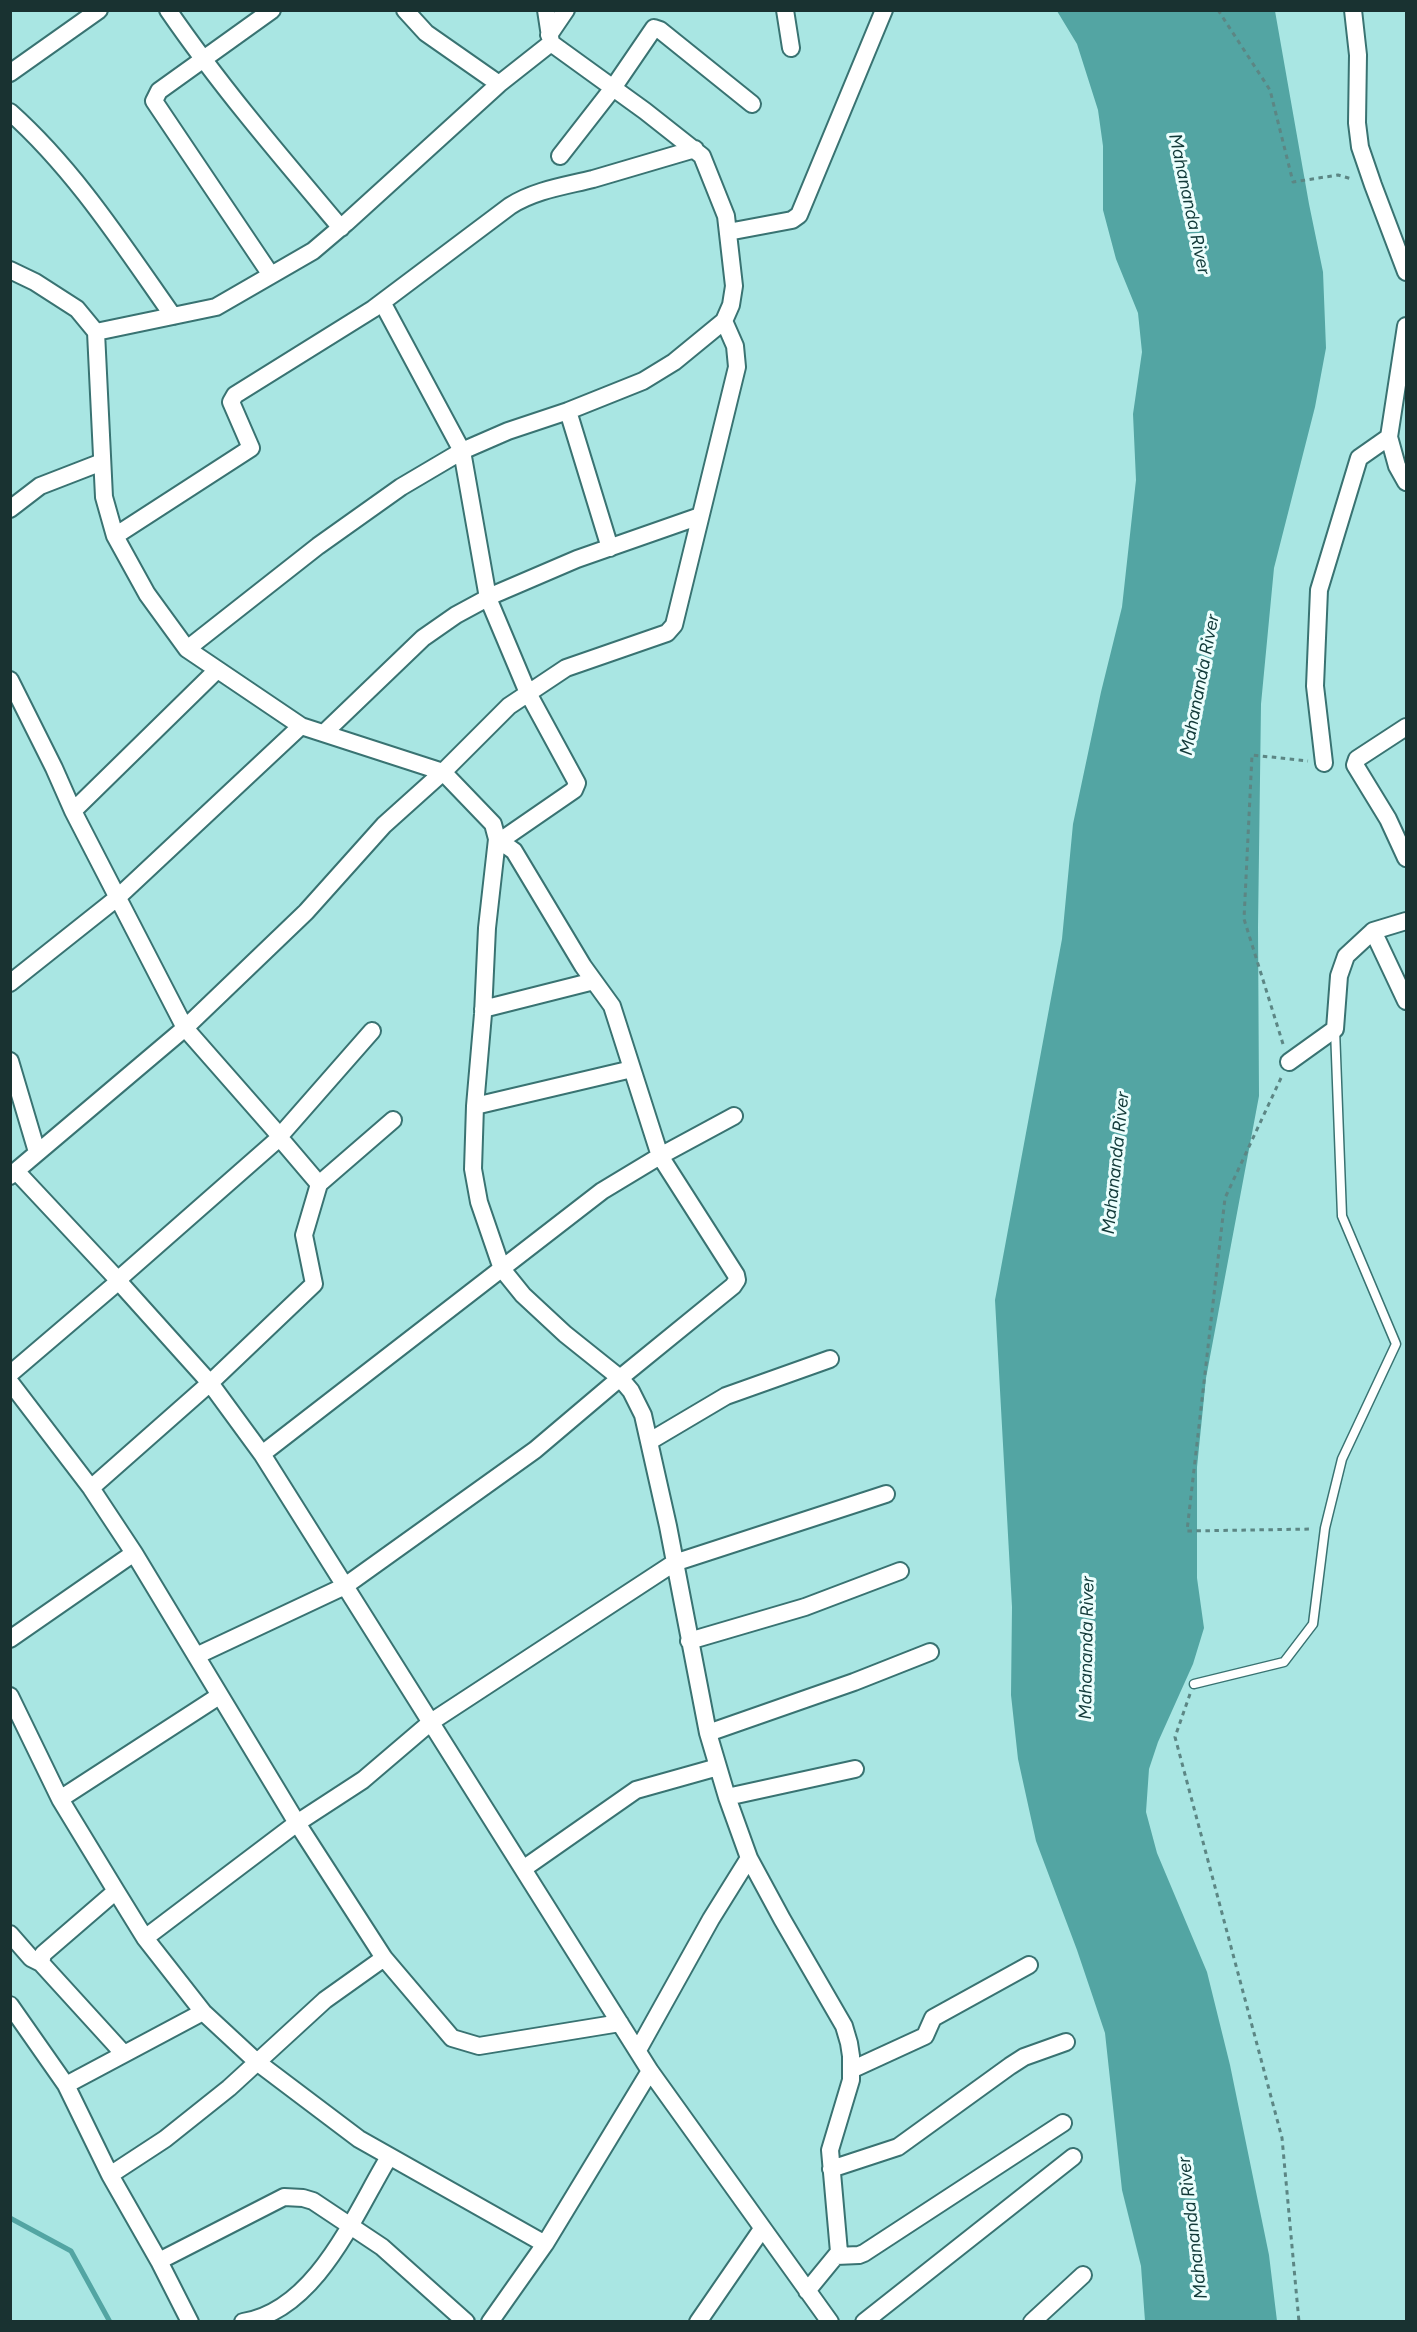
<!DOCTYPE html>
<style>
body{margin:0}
#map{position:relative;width:1417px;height:2332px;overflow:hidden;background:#a9e6e3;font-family:Figtree,sans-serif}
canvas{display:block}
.frame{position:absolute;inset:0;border:12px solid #193231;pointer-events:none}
</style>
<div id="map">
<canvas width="1417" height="2332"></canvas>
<div class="frame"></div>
</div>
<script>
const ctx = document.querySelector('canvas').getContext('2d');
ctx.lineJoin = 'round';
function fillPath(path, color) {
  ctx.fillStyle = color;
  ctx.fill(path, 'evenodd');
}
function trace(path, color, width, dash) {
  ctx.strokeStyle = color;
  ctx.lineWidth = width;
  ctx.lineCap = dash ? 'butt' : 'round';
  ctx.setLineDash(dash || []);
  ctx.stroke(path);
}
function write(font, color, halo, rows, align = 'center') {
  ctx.font = font + ' Figtree,sans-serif';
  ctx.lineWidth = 6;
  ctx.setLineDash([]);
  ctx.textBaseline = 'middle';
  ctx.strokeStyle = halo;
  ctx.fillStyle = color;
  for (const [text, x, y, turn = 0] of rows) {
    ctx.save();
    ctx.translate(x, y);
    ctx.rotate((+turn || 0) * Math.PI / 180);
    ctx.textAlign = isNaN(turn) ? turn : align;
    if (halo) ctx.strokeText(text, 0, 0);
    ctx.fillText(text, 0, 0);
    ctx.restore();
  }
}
const water = new Path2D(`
 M 1057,11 L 1275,11 L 1309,204 L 1323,272 L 1326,348 L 1315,407 L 1274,568 L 1261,704 L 1258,927 L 1259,1096 L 1206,1378 L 1197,1467 L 1197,1578 L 1204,1628 L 1193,1664 L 1158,1742 L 1149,1769 L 1146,1812 L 1157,1853 L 1207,1972 L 1230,2065 L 1269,2255 L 1277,2321 L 1145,2321 L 1141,2266 L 1122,2190 L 1105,2033 L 1077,1950 L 1036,1841 L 1018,1759 L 1011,1695 L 1012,1607 L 995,1300 L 1062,939 L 1073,824 L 1101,692 L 1122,607 L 1136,480 L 1133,414 L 1142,352 L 1138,313 L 1116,259 L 1103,210 L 1103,146 L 1098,110 L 1077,44 Z`);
const stream = new Path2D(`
 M 10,2218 L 71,2251 L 110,2322`);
const path = new Path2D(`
 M 1218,10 L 1270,90 L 1293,182 L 1338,175 L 1352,179
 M 1283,1044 L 1244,919 L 1252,755 L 1308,761
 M 1281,1078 L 1225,1198 L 1187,1531 L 1313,1529
 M 1190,1694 L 1175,1737 L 1282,2138 L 1299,2322`);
const service = new Path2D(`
 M 1194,1684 L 1284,1662 L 1313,1624 L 1325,1528 L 1342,1459 L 1396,1344 L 1342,1216 L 1335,1029`);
const minor = new Path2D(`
 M 168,10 C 221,87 281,157 341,228
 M 405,10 L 426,33 L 499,84
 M 785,10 L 791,48
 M 1353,10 L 1358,55 L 1357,123 L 1360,147 L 1373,185 L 1406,272
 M 549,35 L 566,10
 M 10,73 L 99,10
 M 10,112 C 75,170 123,245 173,316
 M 560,156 L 613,88 L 654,28 L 660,30 L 752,104
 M 728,232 L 792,220 L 799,215 L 884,10
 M 10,270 L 35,282 L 77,309 L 96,332 L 104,497 L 115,536 L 147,594 L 187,649 L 301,726 L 443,772 L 493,824 L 497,839 L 487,928 L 483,1014 L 475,1106 L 473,1169 L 479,1202 L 502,1269 L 523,1295 L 565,1334 L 620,1378 L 631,1391 L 643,1415 L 668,1526 L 708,1733 L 727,1797 L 749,1858 L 782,1919 L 844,2026 L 849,2043 L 851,2056 L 851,2080 L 830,2150 L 839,2252 L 807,2291
 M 271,275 L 154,101 L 159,91 L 272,10
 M 382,302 L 462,451 L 488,598 L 528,693 L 577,783 L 574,790 L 500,841
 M 1406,326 L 1389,437 L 1397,466 L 1406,482
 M 96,332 L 216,307 L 313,251 L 346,223 L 499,84 L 551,43 L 546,10
 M 568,411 L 610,548
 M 10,509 L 40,486 L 102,462
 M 115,536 L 251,448 L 231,402 L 235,395 L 373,309 L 510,206 C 535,190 565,186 593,179 C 627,169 661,159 695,149
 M 187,649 L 318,546 L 401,487 L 462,451 L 508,431 L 568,411 L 643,381 L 674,362 L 724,321 L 731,305 L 734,286 L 726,216 L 702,156 L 645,111 L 551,43
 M 10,680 L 54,768 L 73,811 L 185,1028 L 279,1135 L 277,1140 L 121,1277 L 121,1284 L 210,1383 L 262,1454 L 650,2071 L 830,2322
 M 1406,727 L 1357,759 L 1355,765 L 1388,819 L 1406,858
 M 324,733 L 423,638 L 456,615 L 493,595 L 577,559 L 700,516
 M 1324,763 L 1315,686 L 1319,590 L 1359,458 L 1389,437
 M 73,811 L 217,670
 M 1373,931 L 1406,1001
 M 10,983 L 117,898 L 301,726
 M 483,1009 L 594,981
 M 10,1061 L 37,1152
 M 1289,1062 L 1335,1029 L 1339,976 L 1346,956 L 1373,931 L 1406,921
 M 475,1106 L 632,1069
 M 10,1176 L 185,1028 L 306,912 L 384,825 L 443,772 L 509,706 L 566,668 L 667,633 L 674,625 L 737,367 L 735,346 L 724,321
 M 319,1184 L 393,1120
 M 10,1374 L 119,1281 L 16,1171
 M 10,1382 L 91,1488 L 134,1553 L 297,1823 L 384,1958 L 452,2038 L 479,2046 L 620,2023
 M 650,1441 L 726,1396 L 830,1359
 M 262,1454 L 602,1191 L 660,1156 L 734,1116
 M 91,1488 L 210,1383 L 314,1284 L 304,1235 L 319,1184 L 279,1137 L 372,1031
 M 10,1639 L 134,1553
 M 689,1641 L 805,1607 L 900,1571
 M 196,1656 L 345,1586 L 535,1450 L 620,1378 L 733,1286 L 737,1280 L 736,1275 L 660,1156 L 612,1006 L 583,966 L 514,851 L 497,839
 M 10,1696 L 60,1799 L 116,1891 L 145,1938 L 203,2012 L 257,2062 L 359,2139 L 545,2244 L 650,2071
 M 708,1733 L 854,1682 L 930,1652
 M 727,1797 L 855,1769
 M 60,1799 L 219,1696
 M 523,1869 L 636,1790 L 718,1767
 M 116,1891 L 43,1954 L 41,1963 L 123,2053
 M 10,1934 L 31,1958 L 41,1963
 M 145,1938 L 297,1823 L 363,1780 L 431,1722 L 674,1563 L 886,1494
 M 10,2005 L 66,2085 L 110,2175
 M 638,2050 L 711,1919 L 749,1858
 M 851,2070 L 925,2036 L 933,2018 L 1029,1965
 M 66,2085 L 203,2012
 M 831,2169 L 898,2147 L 1010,2066 L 1024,2057 L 1066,2042
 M 836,2256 L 859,2255 L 864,2253 L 1063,2123
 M 159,2261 L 284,2197 L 303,2198 L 313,2201 L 382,2247 L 466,2322
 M 190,2322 L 159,2261 L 110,2175 L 165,2139 L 229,2088 L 325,2000 L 384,1958
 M 243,2322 C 317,2310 355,2213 389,2157
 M 490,2322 L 545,2244
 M 698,2322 L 762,2229
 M 864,2322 L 1073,2157
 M 1032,2322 L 1083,2275`);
const waterNames = [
 ["Mahananda River",1189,204,78],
 ["Mahananda River",1200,685,-79],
 ["Mahananda River",1116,1163,-84],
 ["Mahananda River",1087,1648,-89],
 ["Mahananda River",1193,2228,-97]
];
fillPath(water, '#53a5a3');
trace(stream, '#53a5a3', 5);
trace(service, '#397372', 11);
trace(minor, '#397372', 20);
trace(path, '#5c8684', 3, [4.5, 4.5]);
trace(service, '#fff', 8);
trace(minor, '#fff', 16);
write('italic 18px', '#123a39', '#ecfefd', waterNames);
</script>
